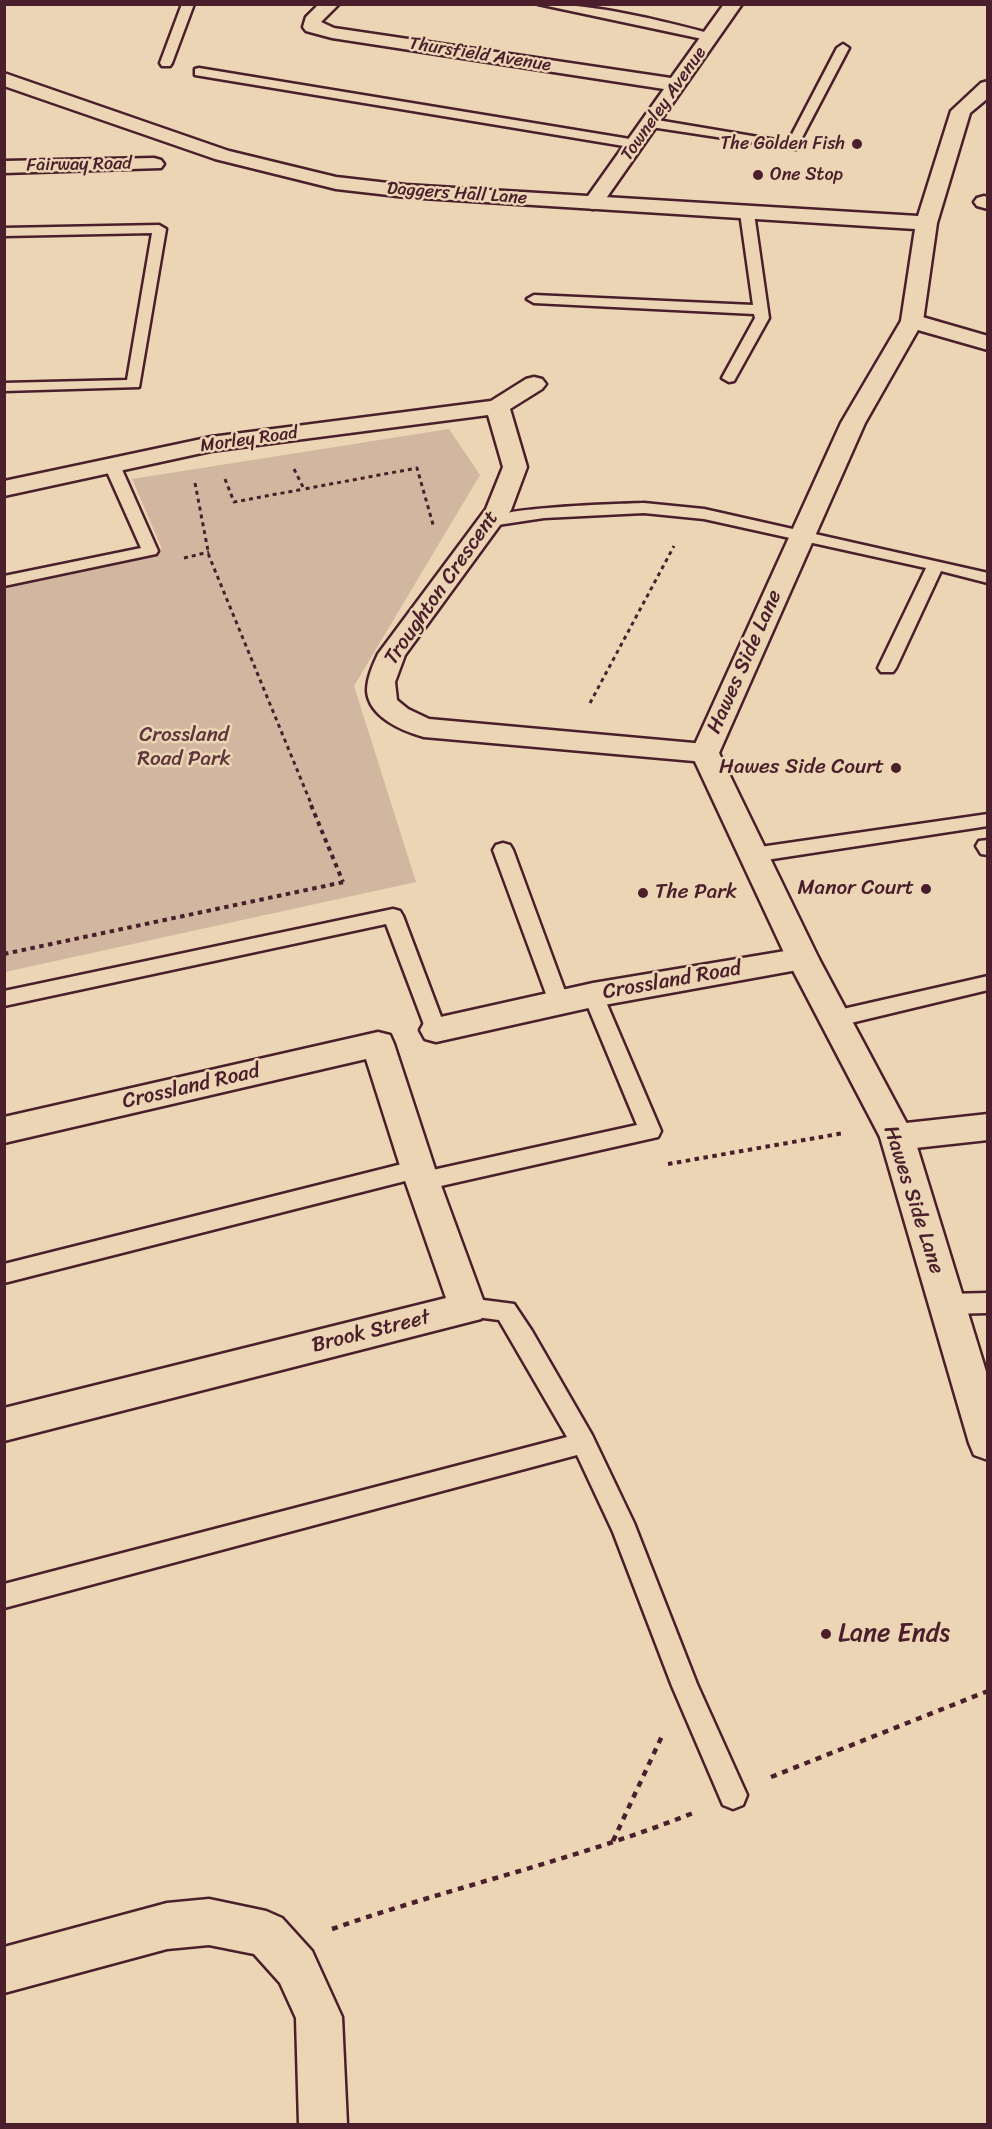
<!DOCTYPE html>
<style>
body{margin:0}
#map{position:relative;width:992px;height:2129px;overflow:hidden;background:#ecd5b5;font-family:Sriracha,sans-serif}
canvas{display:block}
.frame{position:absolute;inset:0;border:6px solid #4a1f2b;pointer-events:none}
</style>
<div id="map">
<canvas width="992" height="2129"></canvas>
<div class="frame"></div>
</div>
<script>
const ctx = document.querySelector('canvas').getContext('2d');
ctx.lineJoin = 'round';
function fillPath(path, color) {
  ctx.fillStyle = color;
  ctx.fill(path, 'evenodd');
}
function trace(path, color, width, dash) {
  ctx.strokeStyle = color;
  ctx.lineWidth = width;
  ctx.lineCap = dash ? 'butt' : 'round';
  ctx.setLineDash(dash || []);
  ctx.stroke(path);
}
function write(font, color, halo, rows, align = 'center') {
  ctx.font = font + ' Sriracha,sans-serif';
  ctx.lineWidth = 5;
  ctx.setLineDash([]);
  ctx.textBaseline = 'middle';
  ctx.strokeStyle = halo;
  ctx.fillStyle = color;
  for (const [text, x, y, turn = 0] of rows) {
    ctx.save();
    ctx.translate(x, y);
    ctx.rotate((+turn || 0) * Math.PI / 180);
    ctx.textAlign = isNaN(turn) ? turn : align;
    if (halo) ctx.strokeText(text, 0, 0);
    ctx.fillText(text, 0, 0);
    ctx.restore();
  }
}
const green = new Path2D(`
 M 449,429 L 480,475 L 354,686 L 416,882 L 5,972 L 4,581 L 162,549 L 132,479 Z`);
const pathFar2 = new Path2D(`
 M 294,469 L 304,489 L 417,468 L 434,528
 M 225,479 L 234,502 L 304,489
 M 195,483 L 209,556 L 312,806
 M 184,558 L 209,552
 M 590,703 L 674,546`);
const pathFar1 = new Path2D(`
 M 311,805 L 343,882
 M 4,954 L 344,882
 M 668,1164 L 844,1133`);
const path = new Path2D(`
 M 771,1777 L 988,1691
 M 613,1841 L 662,1736
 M 332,1929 C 452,1887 575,1860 693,1813`);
const lane = new Path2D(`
 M 182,4 L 194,4 L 172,63 L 170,66 L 162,66 L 160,63 Z
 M 538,4 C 597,4 659,20 716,35 L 718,37 L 712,41 Z
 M 843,44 L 849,48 L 796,149 L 651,127 L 645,123 L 651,119 L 788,142 L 837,48 Z
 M 199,68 L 636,140 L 642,144 L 636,148 L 195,75 L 195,69 Z
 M 747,209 L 754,213 L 769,318 L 734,381 L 729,382 L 722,378 L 755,318 L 754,314 L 534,303 L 527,299 L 534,295 L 753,305 L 740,213 Z
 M 159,225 L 166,229 L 139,387 L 4,391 L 4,383 L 127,380 L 152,233 L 4,236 L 4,228 Z
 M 112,460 L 120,465 L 158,551 L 156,554 L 4,586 L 4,576 L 141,548 L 104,465 Z
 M 644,503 L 704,509 L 988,573 L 988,583 L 941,571 L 896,668 L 893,672 L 881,672 L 878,668 L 926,568 L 704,519 L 644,513 L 544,518 L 491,526 L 483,521 C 494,507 619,504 644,503 Z
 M 988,814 L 988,826 L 753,862 L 746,860 L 743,855 L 746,850 L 753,848 Z
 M 988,840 L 988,855 L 981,854 L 976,846 L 979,841 Z
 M 503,843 L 510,845 L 513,850 L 569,1002 L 566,1007 L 559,1010 L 552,1007 L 549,1002 L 493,850 L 496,845 Z
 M 393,909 L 400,911 L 403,916 L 446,1030 L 443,1035 L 436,1038 L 429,1035 L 426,1030 L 386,924 L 4,1006 L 4,991 Z
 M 988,976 L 988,990 L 834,1027 L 827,1024 L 824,1019 L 827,1014 L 834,1011 Z
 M 593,988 L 600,990 L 603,995 L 661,1131 L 658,1137 L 423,1190 L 415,1187 L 413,1179 L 4,1283 L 4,1264 L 418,1160 L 426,1163 L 428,1171 L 637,1125 L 583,995 L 586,990 Z
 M 988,1293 L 988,1313 L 946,1314 L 938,1311 L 934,1304 L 938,1297 L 946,1294 Z
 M 468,1298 L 514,1304 L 532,1331 L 592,1435 L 634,1523 L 697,1684 L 747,1795 L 743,1805 L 733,1809 L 723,1805 L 672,1686 L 613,1532 L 577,1455 L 4,1608 L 4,1584 L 567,1437 L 499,1320 L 460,1315 L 456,1308 L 460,1301 Z`);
const street = new Path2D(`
 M 319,4 L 339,4 L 321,22 L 334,28 L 671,78 L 724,4 L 742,4 L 600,207 L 593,209 L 586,207 L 583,203 L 664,89 L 332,38 L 306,31 L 303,27 L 306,17 Z
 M 154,158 L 161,160 L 164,164 L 161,168 L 4,173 L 4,161 Z
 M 984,196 L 988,197 L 988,209 L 977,206 L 974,202 L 977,198 Z
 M 912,314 L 988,336 L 988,350 L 904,326 L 901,321 L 904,316 Z
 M 534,377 L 542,379 L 546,384 L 542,389 L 510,409 L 527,467 L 511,510 L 405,655 L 395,682 L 397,700 L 408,709 L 429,719 L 705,744 L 715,746 L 719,753 L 715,760 L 705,762 L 424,737 C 402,731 369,717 367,691 C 367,678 373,665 378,654 L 486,509 L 503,467 L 488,415 L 211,451 L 4,496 L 4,481 L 211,437 L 491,401 L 526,379 Z
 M 803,948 L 814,951 L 819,959 L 814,967 L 593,1007 L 436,1042 L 425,1039 L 420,1030 L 425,1021 L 436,1018 L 593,983 Z
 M 378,1032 L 390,1035 L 394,1044 L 435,1169 L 486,1308 L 481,1319 L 4,1441 L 4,1408 L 446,1298 L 401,1169 L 366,1059 L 4,1143 L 4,1117 Z
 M 988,1114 L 988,1140 L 897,1150 L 885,1146 L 880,1137 L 885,1128 L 897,1124 Z
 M 209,1899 L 266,1911 L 282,1918 L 312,1951 L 342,2017 L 347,2124 L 299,2124 L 296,2018 L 280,1983 L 254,1954 L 209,1945 L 167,1949 L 4,1993 L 4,1947 L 167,1903 Z`);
const secondary = new Path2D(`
 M 4,73 L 229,151 L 336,177 L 406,185 L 918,216 L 951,111 L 981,83 L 988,81 L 988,98 L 970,113 L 937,223 L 923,321 L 865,423 L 719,753 L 819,959 L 914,1137 L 988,1378 L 988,1460 L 974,1455 L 969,1443 L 880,1137 L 787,959 L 691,753 L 841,423 L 901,321 L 915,229 L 406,197 L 336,189 L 215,159 L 4,86 Z`);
const markers = [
 [857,144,6,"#4a1f2b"],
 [758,175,6,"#4a1f2b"],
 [896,768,6,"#4a1f2b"],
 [926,889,6,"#4a1f2b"],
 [643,893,6,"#4a1f2b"],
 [826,1634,6,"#4a1f2b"]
];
const farStreetnames = [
 ["Thursfield Avenue",480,55,9],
 ["Towneley Avenue",664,104,-55],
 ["Fairway Road",79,165,-1],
 ["Daggers Hall Lane",457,194,4],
 ["Morley Road",249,440,-8]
];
const farPoinames = [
 ["The Golden Fish",845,144],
 ["One Stop",770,175,"left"]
];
const streetNames = [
 ["Troughton Crescent",442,588,-55],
 ["Hawes Side Lane",745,662,-66],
 ["Crossland Road",672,981,-10],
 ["Crossland Road",191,1087,-13],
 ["Hawes Side Lane",913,1200,72],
 ["Brook Street",371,1332,-14]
];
const parkNames = [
 ["Crossland",184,736],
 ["Road Park",184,760]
];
const poiNames = [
 ["Hawes Side Court",884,768],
 ["Manor Court",914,889],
 ["The Park",655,893,"left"]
];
const nearPoinames = [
 ["Lane Ends",838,1634]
];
fillPath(green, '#d1b79f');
trace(lane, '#4a1f2b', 5);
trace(street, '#4a1f2b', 5);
trace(secondary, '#4a1f2b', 5);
trace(pathFar2, '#4a1f2b', 3, [4, 4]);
trace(pathFar1, '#4a1f2b', 4, [4.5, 4.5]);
trace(path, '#4a1f2b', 4.5, [6, 6]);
fillPath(lane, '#ecd5b5');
fillPath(street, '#ecd5b5');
fillPath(secondary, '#ecd5b5');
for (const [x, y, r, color] of markers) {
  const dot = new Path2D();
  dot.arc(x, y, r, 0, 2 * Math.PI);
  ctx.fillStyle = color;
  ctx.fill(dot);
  trace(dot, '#ecd5b5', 2);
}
write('18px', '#4a1f2b', '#ecd5b5', farStreetnames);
write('18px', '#4a1f2b', '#ecd5b5', farPoinames, 'right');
write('21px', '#4a1f2b', '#ecd5b5', streetNames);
write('21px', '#5e363c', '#ecd5b5', parkNames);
write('21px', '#4a1f2b', '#ecd5b5', poiNames, 'right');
write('26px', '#4a1f2b', '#ecd5b5', nearPoinames, 'left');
</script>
